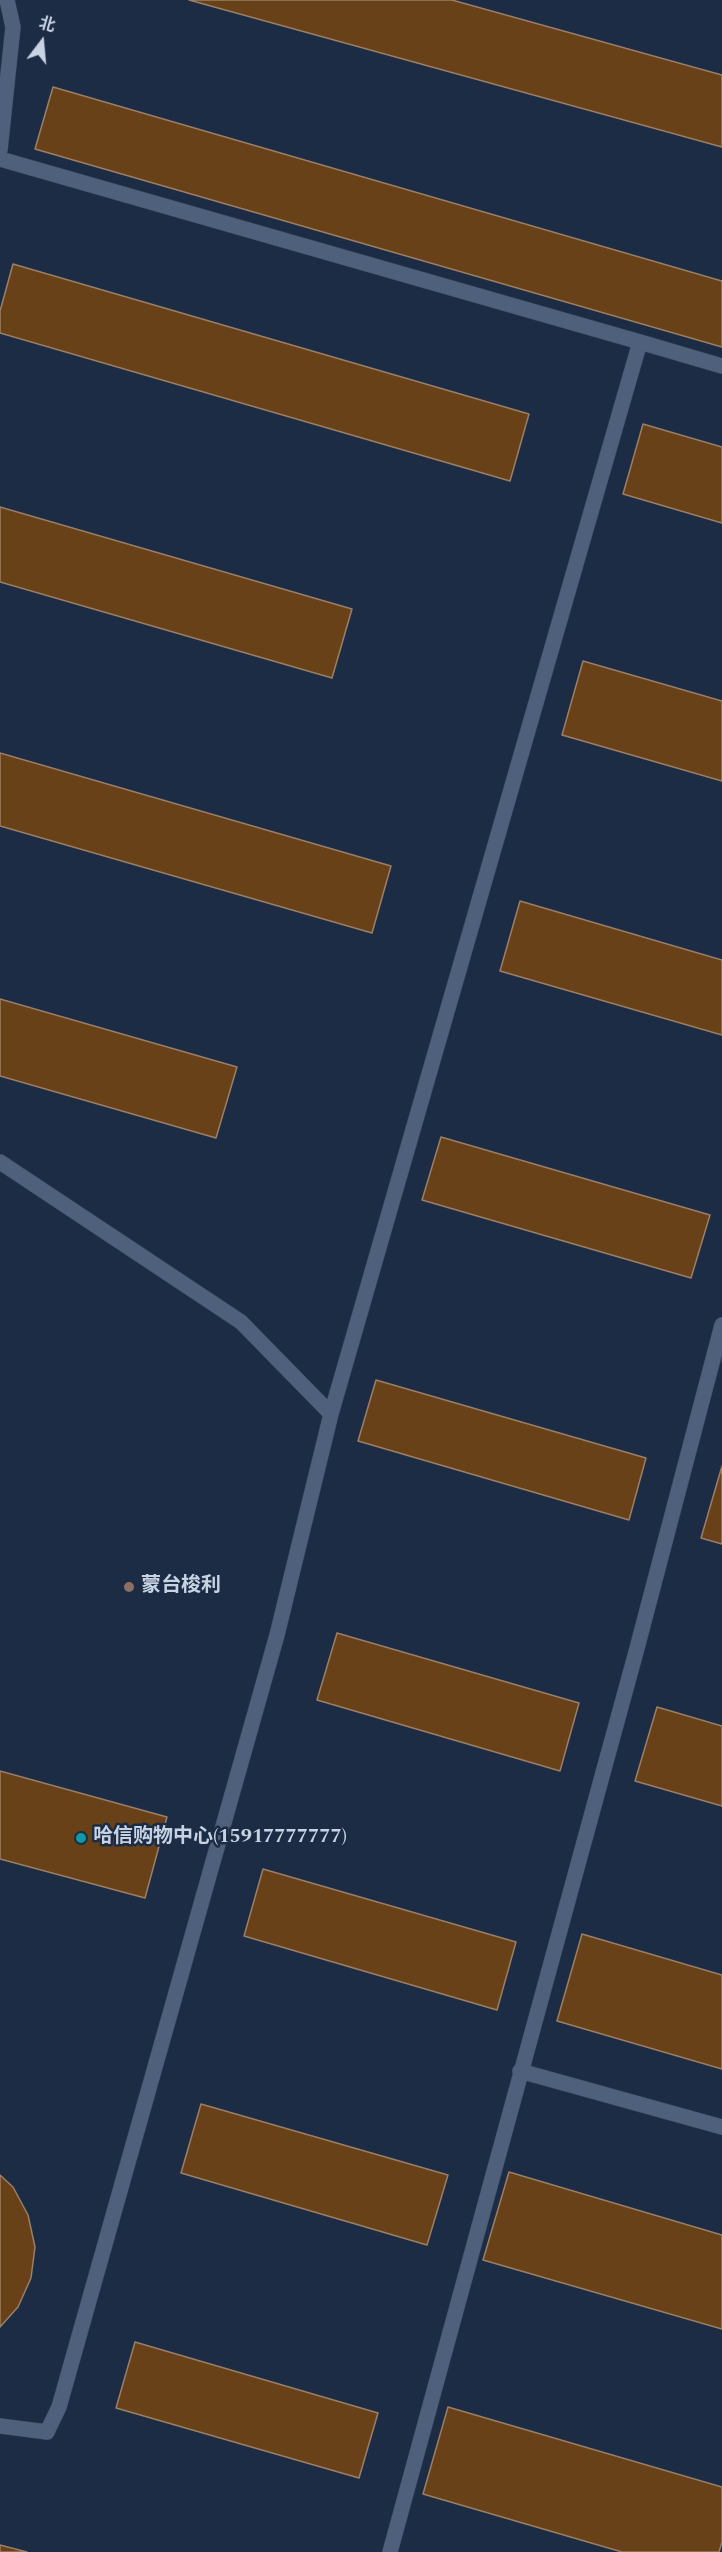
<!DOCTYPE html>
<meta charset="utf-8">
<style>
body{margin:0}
#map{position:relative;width:722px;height:2552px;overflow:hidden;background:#1b2c44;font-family:Spectral,"Noto Sans SC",serif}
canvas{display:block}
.north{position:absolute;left:12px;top:12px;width:60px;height:60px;-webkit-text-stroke:4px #1b2c44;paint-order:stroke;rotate:16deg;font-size:16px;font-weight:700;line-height:24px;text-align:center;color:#c7d2e2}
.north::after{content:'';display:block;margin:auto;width:21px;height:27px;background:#c7d2e2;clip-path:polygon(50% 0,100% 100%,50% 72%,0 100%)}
</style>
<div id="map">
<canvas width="722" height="2552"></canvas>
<div class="north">北</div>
</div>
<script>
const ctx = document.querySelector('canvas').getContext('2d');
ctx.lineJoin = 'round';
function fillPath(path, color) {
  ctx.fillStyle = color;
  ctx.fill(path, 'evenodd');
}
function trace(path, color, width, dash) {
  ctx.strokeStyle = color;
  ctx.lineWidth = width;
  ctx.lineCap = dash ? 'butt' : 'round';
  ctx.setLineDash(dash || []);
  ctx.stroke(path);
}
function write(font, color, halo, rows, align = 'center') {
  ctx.font = font + ' Spectral,"Noto Sans SC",serif';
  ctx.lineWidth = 5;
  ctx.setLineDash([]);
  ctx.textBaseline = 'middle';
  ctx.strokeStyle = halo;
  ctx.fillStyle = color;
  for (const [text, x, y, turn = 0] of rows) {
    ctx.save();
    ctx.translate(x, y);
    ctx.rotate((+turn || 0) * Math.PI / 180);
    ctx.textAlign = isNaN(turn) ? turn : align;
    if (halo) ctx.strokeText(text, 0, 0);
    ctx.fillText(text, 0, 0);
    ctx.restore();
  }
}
const building = new Path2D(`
 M 189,0 L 452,0 L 722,75 L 722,147 Z
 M 53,87 L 722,281 L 722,347 L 35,149 Z
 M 13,264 L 529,414 L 510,481 L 0,333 L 0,311 Z
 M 643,424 L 722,447 L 722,523 L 623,494 Z
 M 0,507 L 352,609 L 332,678 L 0,582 Z
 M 583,661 L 722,701 L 722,781 L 562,735 Z
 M 0,753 L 391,866 L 372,933 L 0,826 Z
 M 520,901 L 722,960 L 722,1035 L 500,971 Z
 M 0,999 L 237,1067 L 216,1138 L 0,1076 Z
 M 441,1137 L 710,1215 L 691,1278 L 422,1200 Z
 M 376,1380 L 646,1458 L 629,1520 L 358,1441 Z
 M 722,1466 L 722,1544 L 701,1538 Z
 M 337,1633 L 579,1703 L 560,1771 L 317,1700 Z
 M 657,1707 L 722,1726 L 722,1806 L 635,1781 Z
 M 0,1771 L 167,1817 L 145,1898 L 0,1859 Z
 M 263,1869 L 516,1942 L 497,2010 L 244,1936 Z
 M 582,1934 L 722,1975 L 722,2069 L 557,2021 Z
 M 201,2104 L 448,2175 L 427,2245 L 181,2173 Z
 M 509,2172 L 722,2235 L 722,2329 L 483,2260 Z
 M 0,2175 L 13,2187 L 28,2215 L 35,2247 L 31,2278 L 18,2307 L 0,2327 Z
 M 135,2342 L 378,2413 L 359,2478 L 116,2408 Z
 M 448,2407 L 722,2487 L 722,2542 L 719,2552 L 622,2552 L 423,2494 Z
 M 0,2545 L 27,2552 L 0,2552 Z`);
const street = new Path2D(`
 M 0,150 L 13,27 L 7,0
 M 0,159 L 640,342 L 331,1414 L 277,1635 L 59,2407 L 47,2432 L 0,2426
 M 640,342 L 722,366
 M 0,1162 L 241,1322 L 331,1414
 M 520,2071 L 722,2127
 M 390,2552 L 636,1652 L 722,1325`);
const markers = [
 [129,1587,6,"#8d6e63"],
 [81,1838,6,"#0f9aa8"]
];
const poiNames = [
 ["蒙台梭利",141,1587],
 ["哈信购物中心(15917777777)",93,1838]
];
fillPath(building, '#694119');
trace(building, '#9b7f66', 1.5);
trace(street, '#3b485e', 16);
trace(street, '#4e607c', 15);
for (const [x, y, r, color] of markers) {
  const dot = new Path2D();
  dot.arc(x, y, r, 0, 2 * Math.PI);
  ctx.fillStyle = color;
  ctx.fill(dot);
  trace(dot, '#1b2c44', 2);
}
write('bold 20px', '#c7d2e2', '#1b2c44', poiNames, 'left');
</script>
